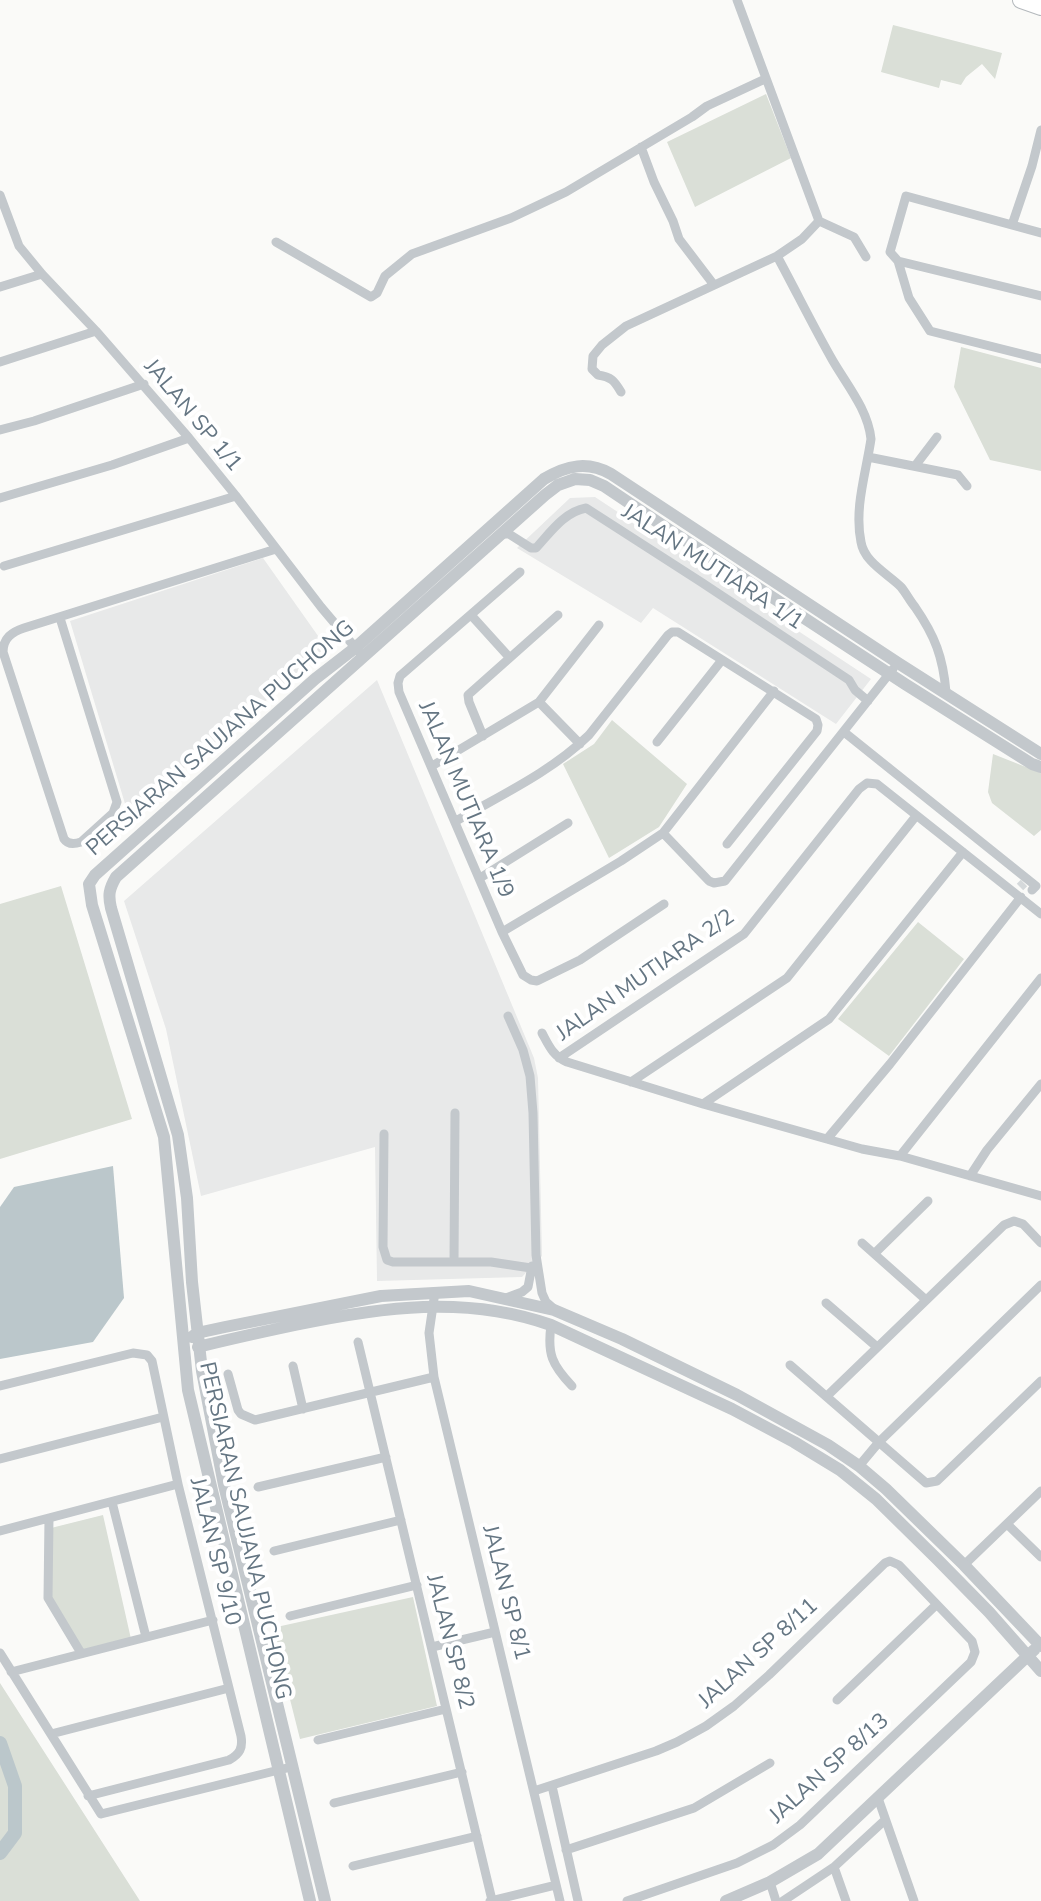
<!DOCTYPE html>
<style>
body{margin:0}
canvas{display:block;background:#fafaf8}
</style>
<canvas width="1041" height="1901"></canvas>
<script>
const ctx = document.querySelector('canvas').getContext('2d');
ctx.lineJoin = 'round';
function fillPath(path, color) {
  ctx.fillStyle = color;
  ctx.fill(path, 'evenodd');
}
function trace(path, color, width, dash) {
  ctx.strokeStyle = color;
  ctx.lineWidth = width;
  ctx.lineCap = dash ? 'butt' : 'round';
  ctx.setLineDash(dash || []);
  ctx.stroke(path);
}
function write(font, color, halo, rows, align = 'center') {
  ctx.font = font + ' "Nunito Sans",sans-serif';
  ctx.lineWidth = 8;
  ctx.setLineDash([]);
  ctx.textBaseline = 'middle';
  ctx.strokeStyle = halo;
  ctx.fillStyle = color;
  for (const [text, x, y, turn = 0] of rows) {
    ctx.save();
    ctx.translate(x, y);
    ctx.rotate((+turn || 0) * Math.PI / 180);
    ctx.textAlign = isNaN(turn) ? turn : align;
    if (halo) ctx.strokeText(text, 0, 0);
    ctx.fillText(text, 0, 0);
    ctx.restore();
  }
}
const built = new Path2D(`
 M 595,497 L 871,679 L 836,724 L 653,608 L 641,623 L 517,548 L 570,498 Z
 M 263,558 L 328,650 L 135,808 L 126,807 L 70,621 Z
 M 377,680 L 534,1058 L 538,1078 L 542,1256 L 522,1277 L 377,1281 L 375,1147 L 201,1196 L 166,1029 L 124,901 Z`);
const green = new Path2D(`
 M 893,25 L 1002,53 L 995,79 L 982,64 L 966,77 L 961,85 L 941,80 L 939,88 L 881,72 Z
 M 766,94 L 791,158 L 695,207 L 667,142 Z
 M 961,347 L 1041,368 L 1041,471 L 990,460 L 954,387 Z
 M 612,720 L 687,784 L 659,827 L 609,858 L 563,764 L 594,744 Z
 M 993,754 L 1041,773 L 1041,830 L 1034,836 L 992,803 L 988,792 Z
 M 61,886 L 132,1119 L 0,1159 L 0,904 Z
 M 918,922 L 964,959 L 889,1056 L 838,1019 Z
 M 103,1515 L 131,1639 L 82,1651 L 51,1600 L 51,1528 Z
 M 413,1597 L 437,1706 L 300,1739 L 272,1628 Z
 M 0,1683 L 140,1901 L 0,1901 Z`);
const water = new Path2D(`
 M 113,1166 L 124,1298 L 93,1342 L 0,1359 L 0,1207 L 14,1187 Z`);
const river = new Path2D(`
 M 0,1743 L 15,1786 L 15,1833 L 0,1853`);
const minorTunnel = new Path2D(`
 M 1020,887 L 1024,883`);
const minor = new Path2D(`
 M 737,0 L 819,221 L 802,239 L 777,256 C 796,291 813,326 833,361 C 847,385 868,410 871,439 C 866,473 854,508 861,542 C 864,562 888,574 901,587 C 906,593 910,601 915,607 C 935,636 943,657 946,692
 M 641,147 L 654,182 L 673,221 L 679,239 L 714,285
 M 0,195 L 19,246 L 42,274 L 96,331 L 189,438 L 236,496 L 321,607 L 359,652
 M 819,221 L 854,237 L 866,257
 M 1012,225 L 1032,166 L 1041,130
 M 1041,233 L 906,196 L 890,252 L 898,261 L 909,298 L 930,331 L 1041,359
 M 276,242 L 371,297 L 377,293 L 385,276 L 412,254 L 511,218 L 566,192 L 692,117 L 707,106 L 765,79
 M 898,261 L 1041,296
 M 0,287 L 42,274
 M 0,362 L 96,331
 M 621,392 C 614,380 611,377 598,375 L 592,369 L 593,356 L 602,345 L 626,326 L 777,256
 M 0,430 L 34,421 L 144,384
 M 868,457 L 958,475 L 967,486
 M 915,466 L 937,437
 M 0,498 L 112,465 L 189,438
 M 502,534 L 509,534 L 531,548 L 536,548 C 550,533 564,512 586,508 L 701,582 L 849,680 L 855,690 L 868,701
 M 4,566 L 236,496
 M 520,572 L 400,676 L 398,683 L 399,692 L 502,932 L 523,975 L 531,980 L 537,981 L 580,960 L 664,904
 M 471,615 L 509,657
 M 60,618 L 117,802 L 113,813 L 81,842 C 75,844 68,845 64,839 L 3,652 C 3,638 12,632 24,628 L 276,549
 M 539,702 L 580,744
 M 844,732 L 1036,886 L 1032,890
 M 483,736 L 469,702 L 468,695 L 558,615
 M 657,742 L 722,660
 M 432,766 L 539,702 L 599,625
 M 456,821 C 501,795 551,772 589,735 L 668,635 L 672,632 L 678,632 L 816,719 L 818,725 L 817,731 L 727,844
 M 663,833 L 709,881 L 714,883 L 725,881 L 893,669
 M 480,878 L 568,823
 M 502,932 L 621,861 L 663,833 L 774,691
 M 508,1016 L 523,1050 L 530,1076 L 533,1113 L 536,1255 L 542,1293 L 546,1302 L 553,1308
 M 542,1033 C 549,1046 553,1056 567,1062 L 703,1104 L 862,1149 L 900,1156 L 1041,1196
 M 559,1058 L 744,934 L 859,789 L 867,783 L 877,784 L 1041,914
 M 631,1082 L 787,978 L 916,816
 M 703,1104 L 829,1019 L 963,852
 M 384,1134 L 383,1247 L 387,1260 L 393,1262 L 491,1262 L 531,1268
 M 827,1139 L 890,1064 L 1021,897
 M 900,1156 L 1041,978
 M 970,1176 L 987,1150 L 1041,1084
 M 862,1243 L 925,1299
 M 875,1253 L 928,1201
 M 454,1262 L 455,1113
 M 435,1292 L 429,1333 L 434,1377 L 560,1901
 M 506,1298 L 522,1292 L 528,1287 L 532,1266
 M 826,1303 L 877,1347
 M 551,1325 C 547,1354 552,1365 572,1386
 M 358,1342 L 492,1900
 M 790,1365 L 926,1483 L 937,1481 L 1041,1381
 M 293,1366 L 303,1409
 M 228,1374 L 238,1410 L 241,1414 L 255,1420 L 434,1377
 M 0,1386 L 133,1353 L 147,1355 L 152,1361 L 178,1484 L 241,1736 C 243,1748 240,1754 229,1760 L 88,1796
 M 827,1396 L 1004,1225 L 1014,1221 L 1023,1224 L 1041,1243
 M 0,1459 L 163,1417
 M 859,1466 L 879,1442 L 1041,1285
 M 258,1487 L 386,1457
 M 112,1502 L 146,1637
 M 49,1518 L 48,1598 L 81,1653
 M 1007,1524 L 1041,1557
 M 0,1531 L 178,1484
 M 274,1551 L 401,1520
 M 964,1565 L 1041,1491
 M 290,1616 L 417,1585
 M 432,1647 L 495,1632
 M 0,1653 L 101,1814 L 291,1767
 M 11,1672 L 213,1620
 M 837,1700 L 936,1605
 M 51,1734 L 229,1688
 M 318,1740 L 446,1709
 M 552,1786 L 578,1901
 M 534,1791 L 656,1751 L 677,1742 L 706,1726 L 734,1706 L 769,1675 L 885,1563 L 890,1561 L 899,1565 L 972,1641 L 975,1652 L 971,1662 L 800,1825 L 773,1845 L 737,1863 L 627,1901
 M 878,1798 L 914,1901
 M 334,1803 L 462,1772
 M 566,1850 L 694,1808 L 770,1763
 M 353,1866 L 477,1836
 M 834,1867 L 846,1901
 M 770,1882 L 776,1901
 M 490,1901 L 556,1885
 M 783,1901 L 834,1867 L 885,1820`);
const tertiary = new Path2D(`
 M 192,1337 L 197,1333 L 225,1327 L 381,1296 L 469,1291 L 554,1310 L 622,1339 L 737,1395 L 828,1445 L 859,1466 L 886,1489 L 964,1565 L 1041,1646
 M 198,1347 C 230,1339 262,1332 295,1325 C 381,1307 466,1295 551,1325 L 732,1409 L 794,1442 L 840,1470 L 876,1499 L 937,1559 L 989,1612 L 1041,1671
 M 310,1901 L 188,1390 L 164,1137 L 92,905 L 89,884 L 95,875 L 315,679 L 355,648 L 544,479 C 567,465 588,461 611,474 L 898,663 L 1041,754
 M 325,1901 L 224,1485 L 202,1371 L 192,1282 L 187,1198 L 178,1135 L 111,908 C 108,895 109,889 116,877 L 545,495 L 558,485 L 575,479 L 590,480 L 604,486 L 668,529 L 905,684 L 1032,764 L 1041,767
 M 726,1901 L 770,1882 L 818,1854 L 1034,1650`);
const motorway = new Path2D(`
 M 1021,0 L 1041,7`);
const streetNames = [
 ["JALAN SP 1/1",192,416,50],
 ["JALAN MUTIARA 1/1",712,568,33],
 ["PERSIARAN SAUJANA PUCHONG",221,739,-41],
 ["JALAN MUTIARA 1/9",465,800,67],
 ["JALAN MUTIARA 2/2",646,976,-35],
 ["PERSIARAN SAUJANA PUCHONG",244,1531,77],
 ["JALAN SP 9/10",214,1552,76],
 ["JALAN SP 8/1",505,1593,76],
 ["JALAN SP 8/2",449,1642,76],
 ["JALAN SP 8/11",759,1654,-42],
 ["JALAN SP 8/13",830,1769,-42]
];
fillPath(built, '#e8e9e9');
fillPath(green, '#dadfd7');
fillPath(water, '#bbc7cb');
trace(river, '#bbc7cb', 14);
trace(minorTunnel, '#d5d9db', 9, [9, 4.5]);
trace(motorway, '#b4b9bd', 18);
trace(minor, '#c3c8cc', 9);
trace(tertiary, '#c3c8cc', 12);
trace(motorway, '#fff', 16);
write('22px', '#657683', '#fff', streetNames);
</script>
